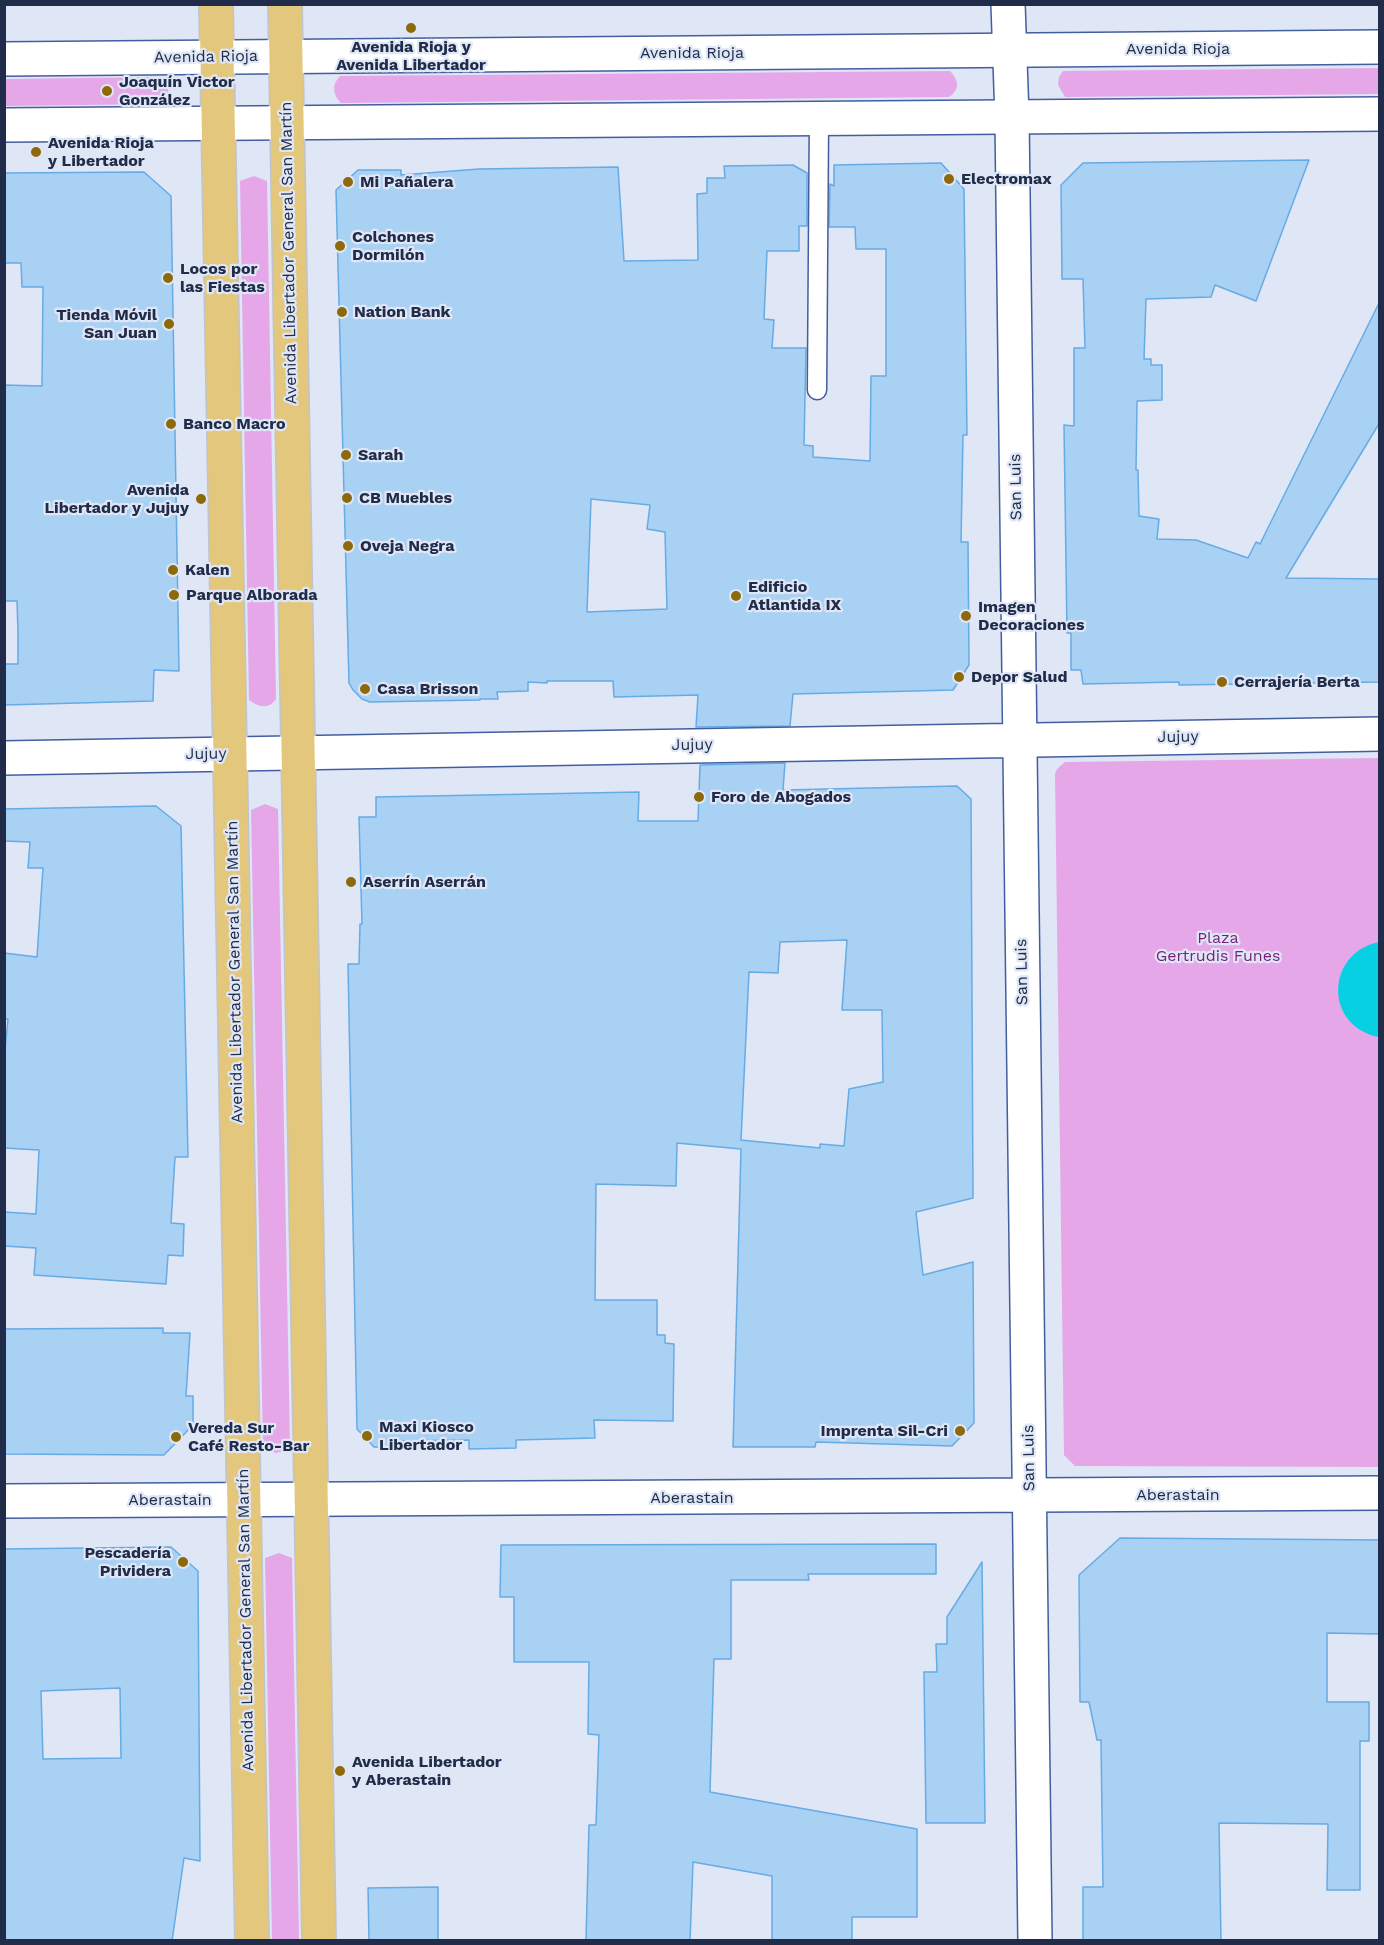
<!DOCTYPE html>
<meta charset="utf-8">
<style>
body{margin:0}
#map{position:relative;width:1384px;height:1945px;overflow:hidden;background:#dfe6f5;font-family:"Work Sans",sans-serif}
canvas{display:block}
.frame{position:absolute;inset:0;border:6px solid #202c49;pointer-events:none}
</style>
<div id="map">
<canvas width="1384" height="1945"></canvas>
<div class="frame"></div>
</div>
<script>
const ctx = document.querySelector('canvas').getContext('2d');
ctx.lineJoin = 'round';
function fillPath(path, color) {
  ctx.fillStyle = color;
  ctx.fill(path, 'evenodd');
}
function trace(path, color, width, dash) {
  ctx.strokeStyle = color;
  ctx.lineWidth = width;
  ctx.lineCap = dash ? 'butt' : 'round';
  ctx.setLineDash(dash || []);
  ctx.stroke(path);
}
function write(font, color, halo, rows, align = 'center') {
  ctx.font = font + ' "Work Sans",sans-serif';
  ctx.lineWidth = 4.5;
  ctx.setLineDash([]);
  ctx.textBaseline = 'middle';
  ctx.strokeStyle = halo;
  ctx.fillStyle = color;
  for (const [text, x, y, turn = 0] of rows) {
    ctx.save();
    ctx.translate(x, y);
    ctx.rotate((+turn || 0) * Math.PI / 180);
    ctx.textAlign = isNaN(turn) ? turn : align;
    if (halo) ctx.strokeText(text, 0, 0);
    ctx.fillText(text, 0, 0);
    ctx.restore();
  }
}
const green = new Path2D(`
 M 1379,68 L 1379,94 L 1065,97 L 1058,85 L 1059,77 L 1063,71 Z
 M 950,71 C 959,80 960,90 949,97 L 341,103 C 333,95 331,85 340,76 Z
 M 160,77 C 171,85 171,96 160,104 L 5,106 L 5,79 Z
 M 254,176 L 267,181 L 276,699 C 269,710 258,707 249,700 L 240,181 Z
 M 1379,758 L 1379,1467 L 1075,1466 L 1064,1455 L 1055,774 L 1057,769 L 1065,762 Z
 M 265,804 L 278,809 L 290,1446 L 285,1451 L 275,1453 L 263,1446 L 251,810 Z
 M 279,1553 L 292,1558 L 299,1940 L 272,1940 L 265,1558 Z`);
const water = new Path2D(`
 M 1379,942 L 1380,942 L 1379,1037 C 1324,1027 1325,953 1379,942 Z`);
const building = new Path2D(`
 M 1309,160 L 1256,301 L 1215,285 L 1211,297 L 1146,299 L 1144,359 L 1151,359 L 1151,365 L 1162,365 L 1162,400 L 1137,401 L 1136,470 L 1138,470 L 1139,516 L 1159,519 L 1157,539 L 1196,540 L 1248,558 L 1256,542 L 1260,544 L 1380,301 L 1380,422 L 1286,578 L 1380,579 L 1380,682 L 1179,685 L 1179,682 L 1083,684 L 1081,670 L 1071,670 L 1071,633 L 1067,633 L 1064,425 L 1074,426 L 1074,348 L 1085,348 L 1083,279 L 1062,279 L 1061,185 L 1083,163 Z
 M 941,163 L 964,189 L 967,435 L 963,435 L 961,542 L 968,542 L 969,665 L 953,690 L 793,694 L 790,726 L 696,727 L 698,695 L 614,697 L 613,681 L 547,681 L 547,683 L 528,682 L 528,691 L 497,692 L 498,699 L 480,699 L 480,700 L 370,702 L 362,699 L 353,690 L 349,683 L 336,190 L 358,170 L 401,170 L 401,175 L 479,169 L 618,167 L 624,261 L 698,260 L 697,194 L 707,193 L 707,178 L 725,178 L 724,166 L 793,165 L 807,173 L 807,226 L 799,226 L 799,251 L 767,251 L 764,319 L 774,320 L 772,348 L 806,348 L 804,445 L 813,446 L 813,457 L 870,461 L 871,376 L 886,376 L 886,249 L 856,249 L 855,227 L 829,227 L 830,184 L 834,186 L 834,165 ZM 591,499 L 650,505 L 647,529 L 665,532 L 667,609 L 587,612 Z
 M 144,172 L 171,196 L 179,671 L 154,670 L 153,701 L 4,705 L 4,664 L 18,664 L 18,632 L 17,601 L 4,601 L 4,385 L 42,386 L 43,287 L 22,287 L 21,263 L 4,263 L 4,173 Z
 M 785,763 L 783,790 L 957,786 L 971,799 L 973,1198 L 916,1212 L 923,1275 L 973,1262 L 974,1423 L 952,1446 L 816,1442 L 815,1447 L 733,1447 L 741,1149 L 677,1143 L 676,1186 L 596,1184 L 595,1300 L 657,1300 L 657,1335 L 665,1335 L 665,1343 L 674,1344 L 673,1421 L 594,1420 L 595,1438 L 516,1440 L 516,1448 L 469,1449 L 469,1440 L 395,1441 L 395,1447 L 374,1447 L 357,1429 L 348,964 L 359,964 L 360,924 L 362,924 L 359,817 L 376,817 L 376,797 L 639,792 L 638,821 L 698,821 L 700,765 ZM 847,940 L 842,1010 L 882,1010 L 883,1082 L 849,1089 L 844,1146 L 820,1144 L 820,1148 L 741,1140 L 749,972 L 778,973 L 780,942 Z
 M 156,806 L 181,826 L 188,1157 L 175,1157 L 171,1223 L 184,1224 L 183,1256 L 168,1255 L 166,1284 L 34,1275 L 36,1248 L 4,1246 L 4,1212 L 36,1214 L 39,1150 L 4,1148 L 4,1061 L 8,1019 L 4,1019 L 4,953 L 37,957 L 43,868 L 28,868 L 30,842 L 4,841 L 4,809 Z
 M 163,1328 L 163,1333 L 190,1333 L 186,1396 L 193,1396 L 193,1425 L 164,1455 L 4,1454 L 4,1329 Z
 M 1120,1538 L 1380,1540 L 1380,1634 L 1327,1633 L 1327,1702 L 1369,1702 L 1369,1741 L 1360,1741 L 1360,1890 L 1327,1890 L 1328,1824 L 1219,1823 L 1221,1941 L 1083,1941 L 1083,1887 L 1103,1887 L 1101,1740 L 1097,1740 L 1089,1702 L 1080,1702 L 1079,1575 Z
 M 936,1544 L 936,1574 L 808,1574 L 809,1580 L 731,1580 L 731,1659 L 714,1659 L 710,1792 L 917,1829 L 917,1917 L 852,1917 L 852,1941 L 772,1941 L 772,1876 L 693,1862 L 690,1941 L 586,1941 L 589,1825 L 596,1825 L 599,1735 L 588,1734 L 589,1662 L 514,1662 L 514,1597 L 500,1597 L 501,1545 Z
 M 171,1547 L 198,1571 L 200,1861 L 184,1858 L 172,1941 L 4,1941 L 4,1549 ZM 120,1688 L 121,1758 L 43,1759 L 41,1691 Z
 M 982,1562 L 985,1823 L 926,1823 L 924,1672 L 937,1672 L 936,1644 L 947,1644 L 947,1617 Z
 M 438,1887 L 438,1941 L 369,1941 L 368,1888 Z`);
const lane = new Path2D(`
 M 817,390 L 819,118`);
const street = new Path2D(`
 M 1008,4 L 1012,117 L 1035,1940
 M 4,758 L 1380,734
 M 4,1501 L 1380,1493`);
const secondary = new Path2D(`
 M 4,59 L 1380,47
 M 4,125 L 1380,114`);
const primary = new Path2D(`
 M 216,4 L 252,1940
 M 285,4 L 319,1940`);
const markers = [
 [411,28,6,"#8c6a0c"],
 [107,91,6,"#8c6a0c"],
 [36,152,6,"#8c6a0c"],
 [949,179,6,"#8c6a0c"],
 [348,182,6,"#8c6a0c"],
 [340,246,6,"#8c6a0c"],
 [168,278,6,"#8c6a0c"],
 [342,312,6,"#8c6a0c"],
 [169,324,6,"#8c6a0c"],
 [171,424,6,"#8c6a0c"],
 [346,455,6,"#8c6a0c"],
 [347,498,6,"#8c6a0c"],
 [201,499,6,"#8c6a0c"],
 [348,546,6,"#8c6a0c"],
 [173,570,6,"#8c6a0c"],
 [174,595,6,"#8c6a0c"],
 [736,596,6,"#8c6a0c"],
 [966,616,6,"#8c6a0c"],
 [959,677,6,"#8c6a0c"],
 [1222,682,6,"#8c6a0c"],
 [365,689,6,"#8c6a0c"],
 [699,797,6,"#8c6a0c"],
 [351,882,6,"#8c6a0c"],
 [960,1431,6,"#8c6a0c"],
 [367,1436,6,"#8c6a0c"],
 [176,1437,6,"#8c6a0c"],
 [183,1562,6,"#8c6a0c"],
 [340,1771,6,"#8c6a0c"]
];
const poiNames = [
 ["Avenida Rioja y",411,47,"center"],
 ["Avenida Libertador",411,65,"center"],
 ["Joaquín Victor",119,82],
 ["González",119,100],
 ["Avenida Rioja",48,143],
 ["y Libertador",48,161],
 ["Electromax",961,179],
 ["Mi Pañalera",360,182],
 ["Colchones",352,237],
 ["Dormilón",352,255],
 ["Locos por",180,269],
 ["las Fiestas",180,287],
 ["Nation Bank",354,312],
 ["Tienda Móvil",157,315,"right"],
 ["San Juan",157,333,"right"],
 ["Banco Macro",183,424],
 ["Sarah",358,455],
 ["Avenida",189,490,"right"],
 ["Libertador y Jujuy",189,508,"right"],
 ["CB Muebles",359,498],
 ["Oveja Negra",360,546],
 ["Kalen",185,570],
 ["Edificio",748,587],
 ["Atlantida IX",748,605],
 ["Parque Alborada",186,595],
 ["Imagen",978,607],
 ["Decoraciones",978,625],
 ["Depor Salud",971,677],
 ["Cerrajería Berta",1234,682],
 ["Casa Brisson",377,689],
 ["Foro de Abogados",711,797],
 ["Aserrín Aserrán",363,882],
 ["Maxi Kiosco",379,1427],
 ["Libertador",379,1445],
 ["Vereda Sur",188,1428],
 ["Café Resto-Bar",188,1446],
 ["Imprenta Sil-Cri",948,1431,"right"],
 ["Pescadería",171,1553,"right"],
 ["Prividera",171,1571,"right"],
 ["Avenida Libertador",352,1762],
 ["y Aberastain",352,1780]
];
const streetNames = [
 ["Avenida Rioja",1178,49],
 ["Avenida Rioja",692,53],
 ["Avenida Rioja",206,57,-1],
 ["Avenida Libertador General San Martín",289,253,-91],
 ["San Luis",1016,487,-91],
 ["Jujuy",1178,737,-1],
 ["Jujuy",692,745,-1],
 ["Jujuy",206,754,-1],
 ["Avenida Libertador General San Martín",235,972,-91],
 ["San Luis",1022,972,-91],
 ["San Luis",1029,1458,-91],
 ["Aberastain",1178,1495],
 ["Aberastain",692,1498],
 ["Aberastain",170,1500],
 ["Avenida Libertador General San Martín",246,1620,-91]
];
const parkNames = [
 ["Plaza",1218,938],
 ["Gertrudis Funes",1218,956]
];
fillPath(green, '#e6a7e9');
fillPath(water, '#06d0e1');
fillPath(building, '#a8d1f4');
trace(building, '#66abe5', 1.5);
trace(lane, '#435e9f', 21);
trace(street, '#435e9f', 36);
trace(secondary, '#435e9f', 36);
trace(primary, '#c1c4cc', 36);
trace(lane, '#fff', 18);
trace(street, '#fff', 33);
trace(secondary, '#fff', 33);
trace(primary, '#e3c77d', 33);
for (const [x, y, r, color] of markers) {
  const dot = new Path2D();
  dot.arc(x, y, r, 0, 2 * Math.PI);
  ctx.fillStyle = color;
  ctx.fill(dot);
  trace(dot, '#dfe6f5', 2);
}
write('bold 16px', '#202c49', '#dfe6f5', poiNames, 'left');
write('16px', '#202c49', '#dfe6f5', streetNames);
write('16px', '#761f7b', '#dfe6f5', parkNames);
</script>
